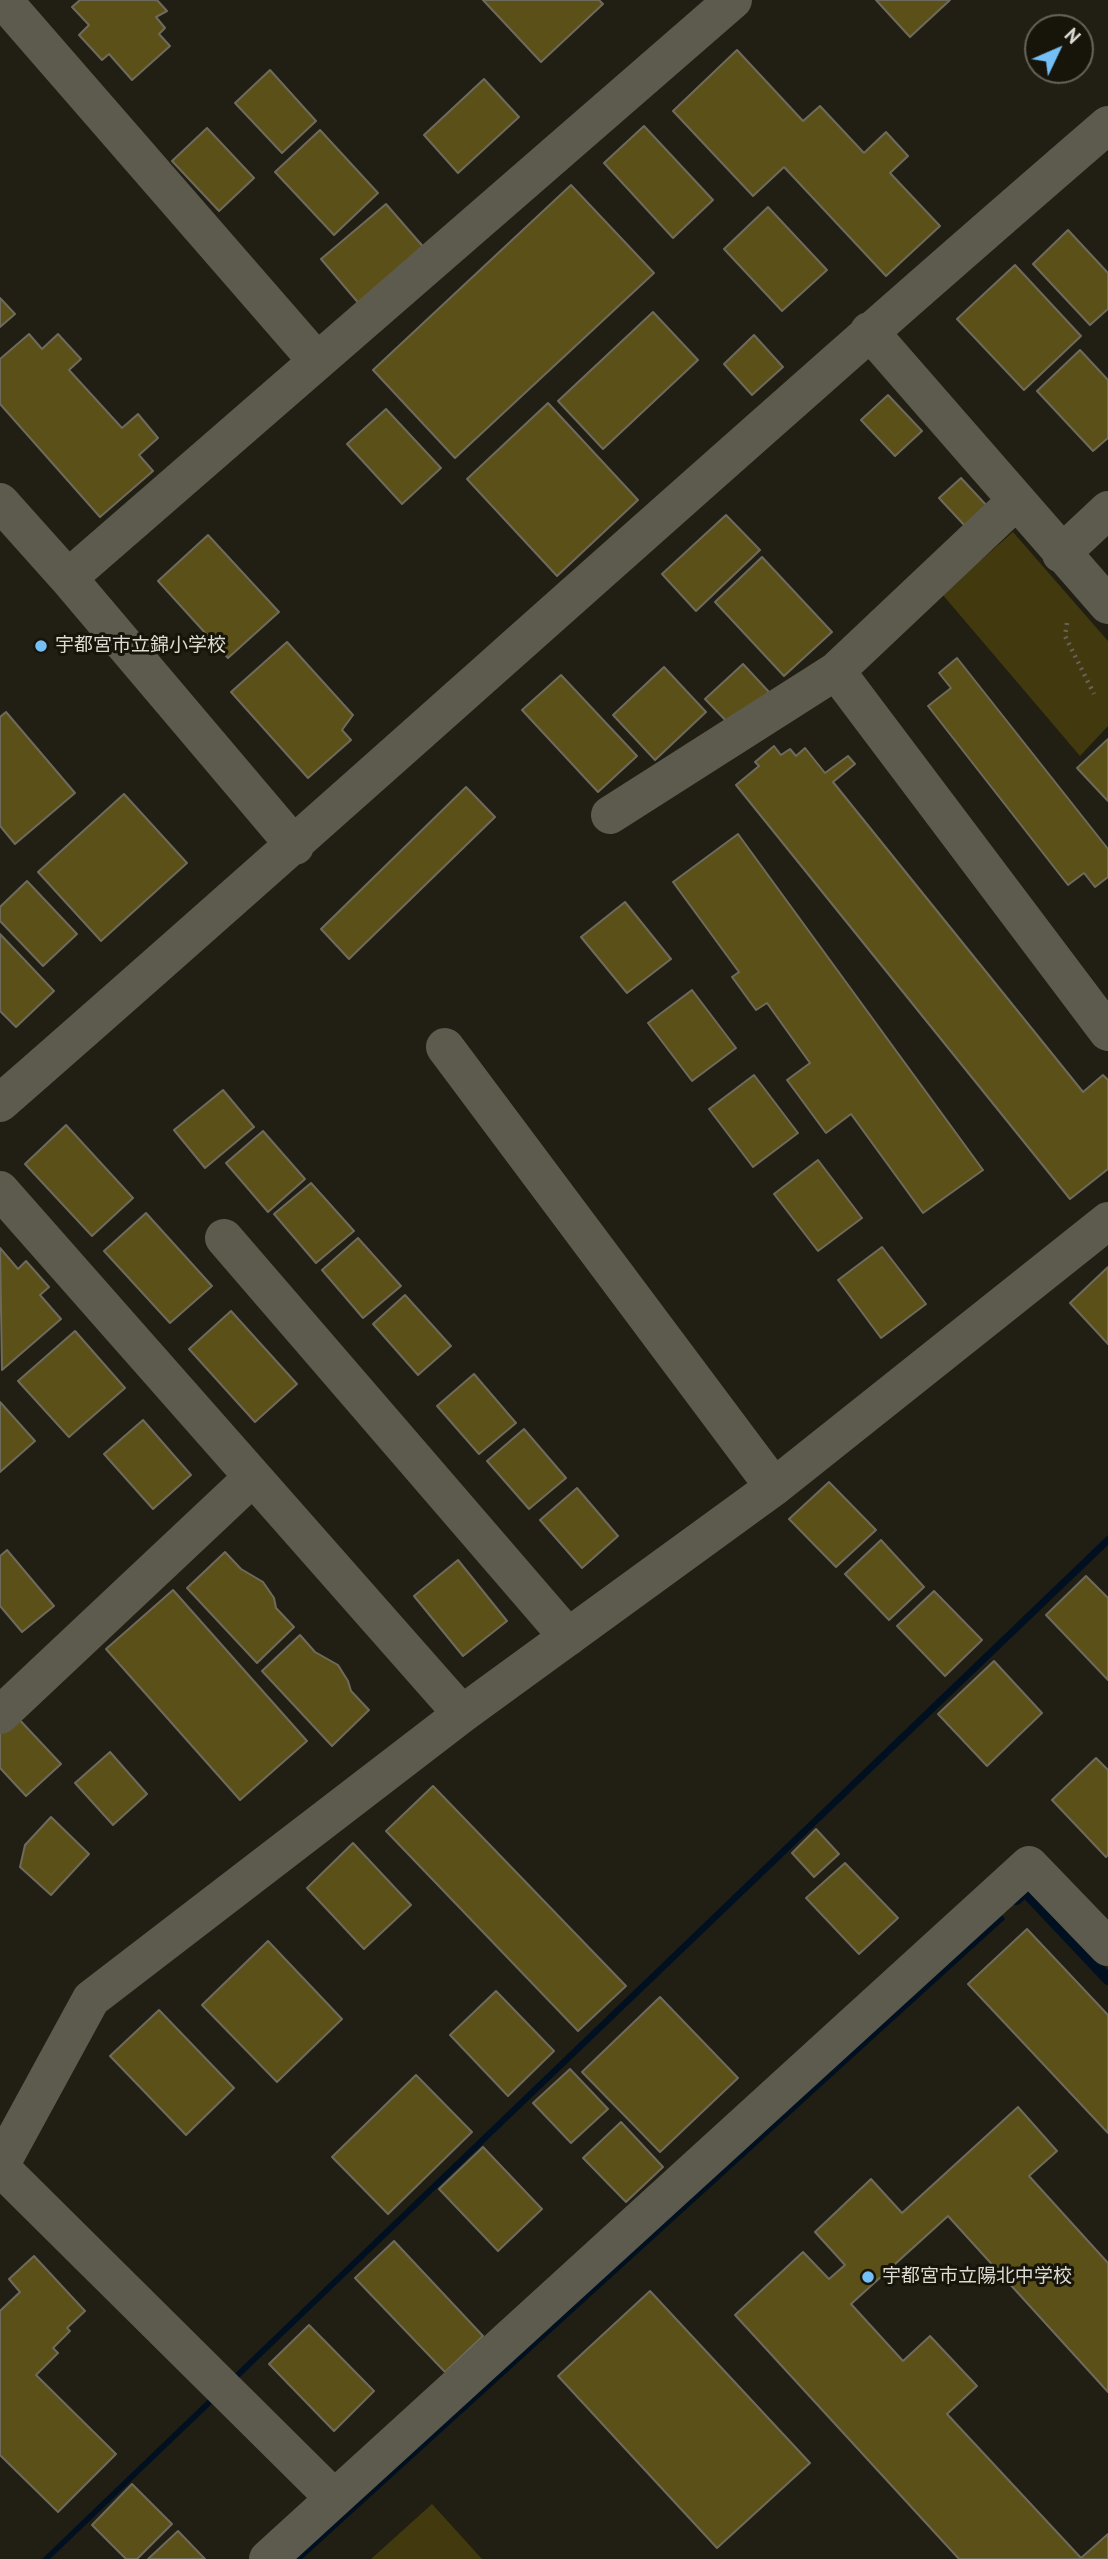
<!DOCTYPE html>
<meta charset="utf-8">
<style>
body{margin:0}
#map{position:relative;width:1108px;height:2559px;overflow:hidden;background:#211e13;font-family:"PT Sans",sans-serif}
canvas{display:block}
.north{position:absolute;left:1024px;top:14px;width:70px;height:70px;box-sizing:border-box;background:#17150a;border:2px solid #66645a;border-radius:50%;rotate:46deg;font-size:19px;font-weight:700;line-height:28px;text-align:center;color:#dcdbd3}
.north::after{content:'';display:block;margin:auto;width:24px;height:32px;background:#74c0f6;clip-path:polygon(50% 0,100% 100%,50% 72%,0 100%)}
</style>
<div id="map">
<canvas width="1108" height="2559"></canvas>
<div class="north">N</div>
</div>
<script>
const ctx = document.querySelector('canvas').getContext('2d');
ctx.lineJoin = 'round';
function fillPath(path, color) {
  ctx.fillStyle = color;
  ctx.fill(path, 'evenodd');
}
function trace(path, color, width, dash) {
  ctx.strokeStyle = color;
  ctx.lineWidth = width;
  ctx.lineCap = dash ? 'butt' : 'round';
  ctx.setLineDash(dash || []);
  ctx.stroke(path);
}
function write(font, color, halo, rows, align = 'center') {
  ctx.font = font + ' "PT Sans","Noto Sans JP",sans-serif';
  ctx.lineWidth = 6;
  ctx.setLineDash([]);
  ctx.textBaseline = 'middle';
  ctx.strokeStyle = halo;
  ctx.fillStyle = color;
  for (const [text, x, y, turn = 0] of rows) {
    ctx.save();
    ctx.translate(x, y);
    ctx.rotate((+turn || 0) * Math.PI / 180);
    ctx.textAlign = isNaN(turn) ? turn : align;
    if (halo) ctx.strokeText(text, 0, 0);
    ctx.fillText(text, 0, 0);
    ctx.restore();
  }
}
const green = new Path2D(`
 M 1013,532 L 1108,641 L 1108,726 L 1080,756 L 942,594 Z
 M 432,2504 L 482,2559 L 371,2559 Z`);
const water = new Path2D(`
 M 1108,1535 L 1108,1545 L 50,2559 L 42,2559 Z
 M 998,1910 L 1005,1919 L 302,2559 L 283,2559 Z`);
const stream = new Path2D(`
 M 1016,1899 L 1025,1891 L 1108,1979`);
const building = new Path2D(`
 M 80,0 L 157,0 L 167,11 L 156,17 L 165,28 L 159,34 L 170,46 L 132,80 L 109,54 L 102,60 L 79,35 L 89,25 L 72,7 Z
 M 483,0 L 599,0 L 603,4 L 541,62 Z
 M 876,0 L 950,0 L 910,37 Z
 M 737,50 L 803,121 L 820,106 L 864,153 L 886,132 L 908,156 L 890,173 L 940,226 L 886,276 L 784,167 L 753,196 L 673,111 Z
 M 270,70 L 316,121 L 282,153 L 235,103 Z
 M 484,79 L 519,117 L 458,173 L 424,135 Z
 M 644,126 L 713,200 L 673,238 L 604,163 Z
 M 207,128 L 254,178 L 219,211 L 172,161 Z
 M 320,130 L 378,193 L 334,235 L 275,172 Z
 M 571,185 L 654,273 L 455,458 L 373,370 Z
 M 386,204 L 426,250 L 361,306 L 321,259 Z
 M 768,207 L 827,270 L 782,311 L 724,249 Z
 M 1068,230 L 1108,273 L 1108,309 L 1090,325 L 1033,264 Z
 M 1015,265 L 1081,336 L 1024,390 L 957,319 Z
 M 0,298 L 15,314 L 0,327 Z
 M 653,312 L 698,360 L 603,449 L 558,401 Z
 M 29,334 L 42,349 L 58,334 L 81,359 L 69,370 L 122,428 L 138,414 L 158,438 L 139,455 L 153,471 L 100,517 L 0,404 L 0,359 Z
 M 754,335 L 783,367 L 752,395 L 724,364 Z
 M 1080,350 L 1108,380 L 1108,438 L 1093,451 L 1037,391 Z
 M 888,395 L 922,431 L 895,456 L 861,420 Z
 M 548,403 L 638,500 L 557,576 L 467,479 Z
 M 386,409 L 441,468 L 402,504 L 347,444 Z
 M 961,478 L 988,507 L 966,527 L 939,498 Z
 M 726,515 L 760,550 L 696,611 L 662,574 Z
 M 208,535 L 279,612 L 228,658 L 158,581 Z
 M 762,557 L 832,632 L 784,676 L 715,602 Z
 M 287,642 L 353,715 L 342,730 L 351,740 L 308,778 L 231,692 Z
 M 957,658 L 1108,849 L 1108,877 L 1095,887 L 1084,873 L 1068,885 L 928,706 L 951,688 L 939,673 Z
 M 743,664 L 769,692 L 732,727 L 705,699 Z
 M 664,667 L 706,712 L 655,760 L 613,715 Z
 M 561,675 L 637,756 L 598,792 L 522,710 Z
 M 6,712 L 75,793 L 15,844 L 0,826 L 0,717 Z
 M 1108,739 L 1108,801 L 1077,768 Z
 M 774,746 L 781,755 L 790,749 L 796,756 L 805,748 L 825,773 L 848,756 L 855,764 L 833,782 L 1083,1092 L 1103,1075 L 1108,1080 L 1108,1169 L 1070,1199 L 736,785 L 759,766 L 755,762 Z
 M 466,787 L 495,817 L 349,959 L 321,929 Z
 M 124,794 L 187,863 L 101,941 L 38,872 Z
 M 738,834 L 983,1170 L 923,1213 L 851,1114 L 826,1133 L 787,1080 L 810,1063 L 767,1003 L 756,1010 L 732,977 L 739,972 L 673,882 Z
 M 27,881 L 77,934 L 43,966 L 0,921 L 0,907 Z
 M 625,902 L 671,959 L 627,993 L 581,937 Z
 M 0,934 L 54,991 L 16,1027 L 0,1011 Z
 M 692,990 L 736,1048 L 692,1081 L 648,1023 Z
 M 754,1075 L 798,1133 L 753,1167 L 709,1109 Z
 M 223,1090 L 254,1127 L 205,1168 L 174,1130 Z
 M 66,1125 L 133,1198 L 92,1236 L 25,1164 Z
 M 263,1131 L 305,1179 L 268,1212 L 226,1163 Z
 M 818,1160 L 862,1218 L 818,1251 L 774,1194 Z
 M 311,1183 L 354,1231 L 316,1263 L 274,1214 Z
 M 146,1213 L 212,1286 L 170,1323 L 104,1251 Z
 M 358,1238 L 401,1286 L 363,1318 L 322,1270 Z
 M 882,1247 L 926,1304 L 881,1338 L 838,1280 Z
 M 0,1248 L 18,1269 L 26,1261 L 49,1287 L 40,1295 L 61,1319 L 2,1370 Z
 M 1108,1267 L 1108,1344 L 1070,1303 Z
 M 405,1295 L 451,1346 L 418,1375 L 373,1324 Z
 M 231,1311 L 297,1384 L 255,1422 L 189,1349 Z
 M 75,1331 L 125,1388 L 69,1437 L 18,1381 Z
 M 474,1374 L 516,1423 L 479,1454 L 437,1406 Z
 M 0,1402 L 35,1441 L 0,1472 Z
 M 143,1420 L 191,1475 L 153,1509 L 104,1454 Z
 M 524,1429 L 566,1478 L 529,1509 L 487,1461 Z
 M 829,1482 L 876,1530 L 836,1567 L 789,1519 Z
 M 577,1488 L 618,1536 L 582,1568 L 540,1520 Z
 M 881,1540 L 924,1587 L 889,1620 L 845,1574 Z
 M 7,1550 L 54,1606 L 22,1632 L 0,1606 L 0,1556 Z
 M 225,1552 L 241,1569 L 263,1582 L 274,1598 L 276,1608 L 294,1627 L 257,1663 L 187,1588 Z
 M 458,1560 L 507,1621 L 463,1656 L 414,1596 Z
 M 1086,1576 L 1108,1598 L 1108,1680 L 1046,1615 Z
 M 173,1590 L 307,1741 L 240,1800 L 106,1649 Z
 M 934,1591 L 982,1640 L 945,1676 L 897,1626 Z
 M 300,1635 L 315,1652 L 338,1665 L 348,1681 L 351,1691 L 369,1710 L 332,1746 L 262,1671 Z
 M 994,1661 L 1042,1713 L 987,1766 L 938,1714 Z
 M 15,1715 L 61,1764 L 26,1796 L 0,1768 L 0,1729 Z
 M 110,1752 L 147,1794 L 113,1825 L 75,1783 Z
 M 1096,1758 L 1108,1770 L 1108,1855 L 1106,1857 L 1052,1800 Z
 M 433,1786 L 626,1986 L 578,2031 L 386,1831 Z
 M 51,1817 L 89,1854 L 51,1895 L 20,1867 L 25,1845 Z
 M 816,1829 L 839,1854 L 814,1877 L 792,1853 Z
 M 353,1843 L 411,1905 L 364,1949 L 307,1888 Z
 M 845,1863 L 898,1918 L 859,1954 L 806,1898 Z
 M 1027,1929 L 1108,2015 L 1108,2133 L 968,1984 Z
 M 268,1941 L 342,2019 L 277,2082 L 202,2005 Z
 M 496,1991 L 554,2051 L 508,2096 L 450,2035 Z
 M 660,1997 L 738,2078 L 660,2152 L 582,2072 Z
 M 159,2010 L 234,2088 L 186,2135 L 110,2056 Z
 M 570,2069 L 608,2109 L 571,2143 L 533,2103 Z
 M 416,2075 L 472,2132 L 388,2214 L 332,2157 Z
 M 1018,2107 L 1057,2151 L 1029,2176 L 1108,2263 L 1108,2392 L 948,2216 L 851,2304 L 903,2361 L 930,2336 L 977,2386 L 947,2414 L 1081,2558 L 1108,2534 L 1108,2559 L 959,2559 L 735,2315 L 803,2252 L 829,2279 L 845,2265 L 815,2232 L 871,2179 L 902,2213 Z
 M 621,2122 L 663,2167 L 626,2202 L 583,2158 Z
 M 483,2147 L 542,2209 L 498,2251 L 439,2189 Z
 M 394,2241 L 483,2336 L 445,2372 L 355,2278 Z
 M 34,2256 L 85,2311 L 67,2328 L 70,2331 L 53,2348 L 58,2353 L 36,2375 L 116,2454 L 58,2512 L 0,2455 L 0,2311 L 20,2292 L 9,2279 Z
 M 650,2291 L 810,2463 L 717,2548 L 558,2376 Z
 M 309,2325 L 374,2391 L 334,2431 L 269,2364 Z
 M 132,2484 L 172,2524 L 137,2559 L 126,2559 L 92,2525 Z
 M 178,2531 L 205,2559 L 148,2559 Z`);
const path = new Path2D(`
 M 1067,623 L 1065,636 L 1094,694`);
const minor = new Path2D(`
 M 3,0 L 317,361
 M 869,331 L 1108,605
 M 0,502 L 68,578 L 295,846
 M 1061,554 L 1108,510
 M 68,578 L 733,0
 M 836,671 L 1108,1032
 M 610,815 L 836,671 L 1016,501
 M 445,1047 L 774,1487
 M 0,1103 C 371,779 735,447 1108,125
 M 0,1190 L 462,1714
 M 224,1238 L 568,1637
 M 0,1715 L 253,1477
 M 0,2166 L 91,1999 L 462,1714 L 774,1487 L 1108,1221
 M 0,2167 L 334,2498
 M 268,2559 L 1029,1865 L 1108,1947`);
const markers = [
 [41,646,7,"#74c0f6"],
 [868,2277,7,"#74c0f6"]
];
const poiNames = [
 ["宇都宮市立錦小学校",55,646],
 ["宇都宮市立陽北中学校",882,2277]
];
fillPath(green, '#42390f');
fillPath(water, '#001020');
trace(stream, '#001020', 12);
fillPath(building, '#5b5017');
trace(building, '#6e6b5e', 2);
trace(path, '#66635a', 4.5, [2, 5]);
trace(minor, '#5d5b4e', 38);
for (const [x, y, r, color] of markers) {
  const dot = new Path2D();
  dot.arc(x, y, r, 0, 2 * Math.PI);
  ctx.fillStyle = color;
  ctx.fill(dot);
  trace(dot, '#17150a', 2.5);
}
write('19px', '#dcdbd3', '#17150a', poiNames, 'left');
</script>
